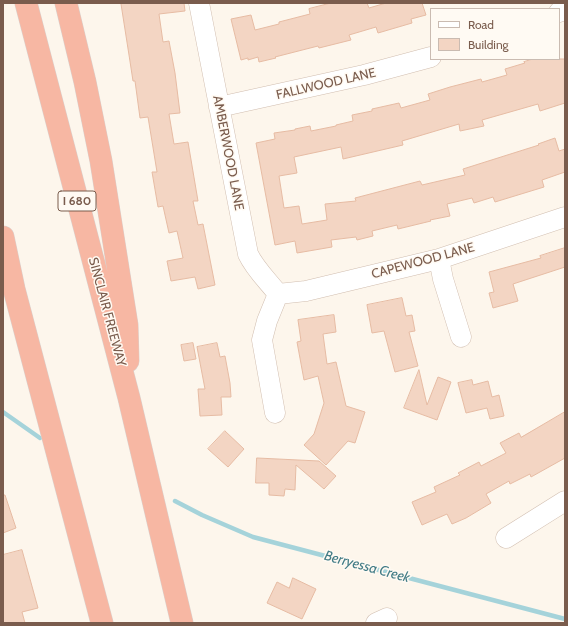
<!DOCTYPE html>
<style>
body{margin:0}
#map{position:relative;width:568px;height:626px;overflow:hidden;background:#fdf6ec;font-family:Cabin,sans-serif}
canvas{display:block}
.frame{position:absolute;inset:0;border:4px solid #7a5c4d;pointer-events:none}
.legend{position:absolute;left:430px;top:8px;width:130px;height:52px;box-sizing:border-box;background:#fffaf3;border:1px solid #cabbb1;margin:0;padding:5px 7px;list-style:none;font-size:12px;color:#7a5c4d}
.legend li{display:flex;align-items:center;gap:8px;height:20px}
.legend b{width:20px;border:1px solid #cabbb1}
</style>
<div id="map">
<canvas width="568" height="626"></canvas>
<div class="frame"></div>
<ul class="legend">
<li><b style="height:5px;background:#fff"></b>Road</li>
<li><b style="height:11px;background:#f3d5c3"></b>Building</li>
</ul>
</div>
<script>
const ctx = document.querySelector('canvas').getContext('2d');
ctx.lineJoin = 'round';
function trace(path, color, width, dash) {
  ctx.strokeStyle = color;
  ctx.lineWidth = width;
  ctx.lineCap = dash ? 'butt' : 'round';
  ctx.setLineDash(dash || []);
  ctx.stroke(path);
}
function fillPath(path, color) {
  ctx.fillStyle = color;
  ctx.fill(path, 'evenodd');
}
function write(font, color, halo, rows, align = 'center') {
  ctx.font = font + ' Cabin,sans-serif';
  ctx.lineWidth = 3;
  ctx.setLineDash([]);
  ctx.textBaseline = 'middle';
  ctx.strokeStyle = halo;
  ctx.fillStyle = color;
  for (const [text, x, y, turn = 0] of rows) {
    ctx.save();
    ctx.translate(x, y);
    ctx.rotate((+turn || 0) * Math.PI / 180);
    ctx.textAlign = isNaN(turn) ? turn : align;
    if (halo) ctx.strokeText(text, 0, 0);
    ctx.fillText(text, 0, 0);
    ctx.restore();
  }
}
const stream = new Path2D(`
 M 3,412 L 40,438
 M 175,501 L 202,515 L 253,537 L 565,619`);
const building = new Path2D(`
 M 129,3 L 184,3 L 185,11 L 159,14 L 163,42 L 169,41 L 175,73 L 180,113 L 169,114 L 174,144 L 188,142 L 198,201 L 193,201 L 198,225 L 203,224 L 215,285 L 198,289 L 195,277 L 171,281 L 167,261 L 183,258 L 177,231 L 169,233 L 163,206 L 158,207 L 152,172 L 157,172 L 148,117 L 140,118 L 135,81 L 133,81 L 129,55 L 121,4 Z
 M 331,3 L 367,3 L 369,8 L 386,3 L 422,3 L 426,15 L 411,19 L 412,23 L 378,33 L 376,27 L 349,35 L 351,40 L 319,48 L 318,46 L 275,57 L 276,58 L 259,62 L 258,57 L 248,60 L 248,58 L 241,60 L 231,19 L 251,15 L 255,30 L 279,24 L 279,22 L 310,14 L 309,9 Z
 M 533,59 L 565,59 L 565,103 L 540,111 L 538,104 L 482,120 L 484,126 L 460,131 L 459,124 L 402,141 L 403,145 L 343,159 L 341,147 L 294,157 L 297,173 L 279,176 L 284,208 L 299,206 L 302,224 L 327,220 L 325,204 L 356,201 L 355,198 L 420,181 L 422,185 L 465,175 L 463,169 L 539,145 L 538,144 L 555,138 L 559,151 L 565,149 L 565,172 L 542,180 L 544,187 L 495,202 L 493,197 L 474,203 L 472,198 L 447,204 L 450,216 L 430,220 L 431,221 L 398,229 L 397,225 L 372,231 L 373,236 L 357,240 L 356,237 L 331,240 L 332,247 L 297,253 L 295,241 L 275,245 L 256,143 L 275,139 L 274,133 L 295,130 L 295,129 L 310,126 L 311,131 L 336,126 L 336,125 L 353,121 L 352,115 L 372,111 L 372,109 L 399,103 L 401,108 L 430,100 L 428,94 L 450,87 L 481,79 L 482,82 L 507,75 L 505,69 L 525,63 L 524,62 Z
 M 565,248 L 565,267 L 513,284 L 518,301 L 493,308 L 489,293 L 494,292 L 489,272 L 541,258 L 540,256 Z
 M 402,298 L 406,316 L 412,315 L 415,331 L 409,332 L 418,366 L 395,372 L 384,331 L 372,333 L 367,305 Z
 M 334,315 L 336,332 L 323,334 L 327,364 L 336,362 L 346,406 L 365,412 L 355,443 L 348,441 L 326,465 L 304,445 L 314,434 L 324,403 L 318,376 L 304,380 L 297,342 L 301,341 L 298,320 Z
 M 193,343 L 196,359 L 184,361 L 181,345 Z
 M 217,343 L 220,357 L 225,356 L 230,383 L 231,397 L 221,397 L 222,415 L 200,416 L 198,389 L 205,389 L 197,347 Z
 M 419,370 L 427,405 L 438,377 L 451,382 L 437,420 L 404,408 Z
 M 472,380 L 473,385 L 488,381 L 492,397 L 499,395 L 504,416 L 490,419 L 487,408 L 466,413 L 458,383 Z
 M 565,412 L 565,458 L 531,477 L 530,474 L 510,484 L 509,481 L 486,494 L 491,503 L 466,518 L 452,524 L 447,514 L 422,525 L 412,502 L 436,492 L 434,487 L 460,475 L 458,473 L 479,462 L 481,466 L 506,453 L 500,443 L 519,433 L 521,437 Z
 M 225,431 L 244,449 L 228,467 L 208,449 Z
 M 257,458 L 319,461 L 336,476 L 324,489 L 296,465 L 295,490 L 285,489 L 284,496 L 269,495 L 269,483 L 256,483 Z
 M 3,495 L 5,495 L 16,528 L 3,533 Z
 M 22,550 L 38,608 L 22,612 L 25,623 L 3,623 L 3,555 Z
 M 293,578 L 316,589 L 302,619 L 267,603 L 277,582 L 289,588 Z`);
const minor = new Path2D(`
 M 199,3 L 248,254 C 255,269 268,281 278,294
 M 559,12 L 565,10
 M 219,107 L 364,75 L 431,57
 M 439,259 L 443,279 L 461,337
 M 278,294 L 306,291 L 439,259 L 565,217
 M 275,413 L 262,340 L 267,321 L 278,294
 M 506,538 L 565,501
 M 376,623 L 387,618`);
const highway = new Path2D(`
 M 26,3 L 129,398 L 182,623
 M 66,3 L 85,82 L 101,161 L 127,325 L 128,361
 M 3,237 L 14,289 L 102,623`);
const shields = [
 [77,201,38]
];
const shieldNames = [
 ["I 680",77,201]
];
const streetNames = [
 ["FALLWOOD LANE",326,84,-13],
 ["AMBERWOOD LANE",228,153,79],
 ["CAPEWOOD LANE",423,261,-15],
 ["SINCLAIR FREEWAY",107,312,75]
];
const waterNames = [
 ["Berryessa Creek",367,567,15]
];
trace(stream, '#a5d3da', 4.5);
fillPath(building, '#f3d5c3');
trace(building, '#e6bba3', 1);
trace(minor, '#d1beb0', 21);
trace(highway, '#dad1cd', 23);
trace(minor, '#fff', 20);
trace(highway, '#f7b7a3', 22);
for (const [x, y, w] of shields) {
  const box = new Path2D();
  box.roundRect(x - w / 2, y - 10, w, 20, 3);
  ctx.fillStyle = '#fffaf3';
  ctx.fill(box);
  trace(box, '#7a5c4d', 1);
}
write('bold 12px', '#7a5c4d', null, shieldNames);
write('13px', '#7a5c4d', '#fffaf3', streetNames);
write('italic 14px', '#437c86', '#fffaf3', waterNames);
</script>
